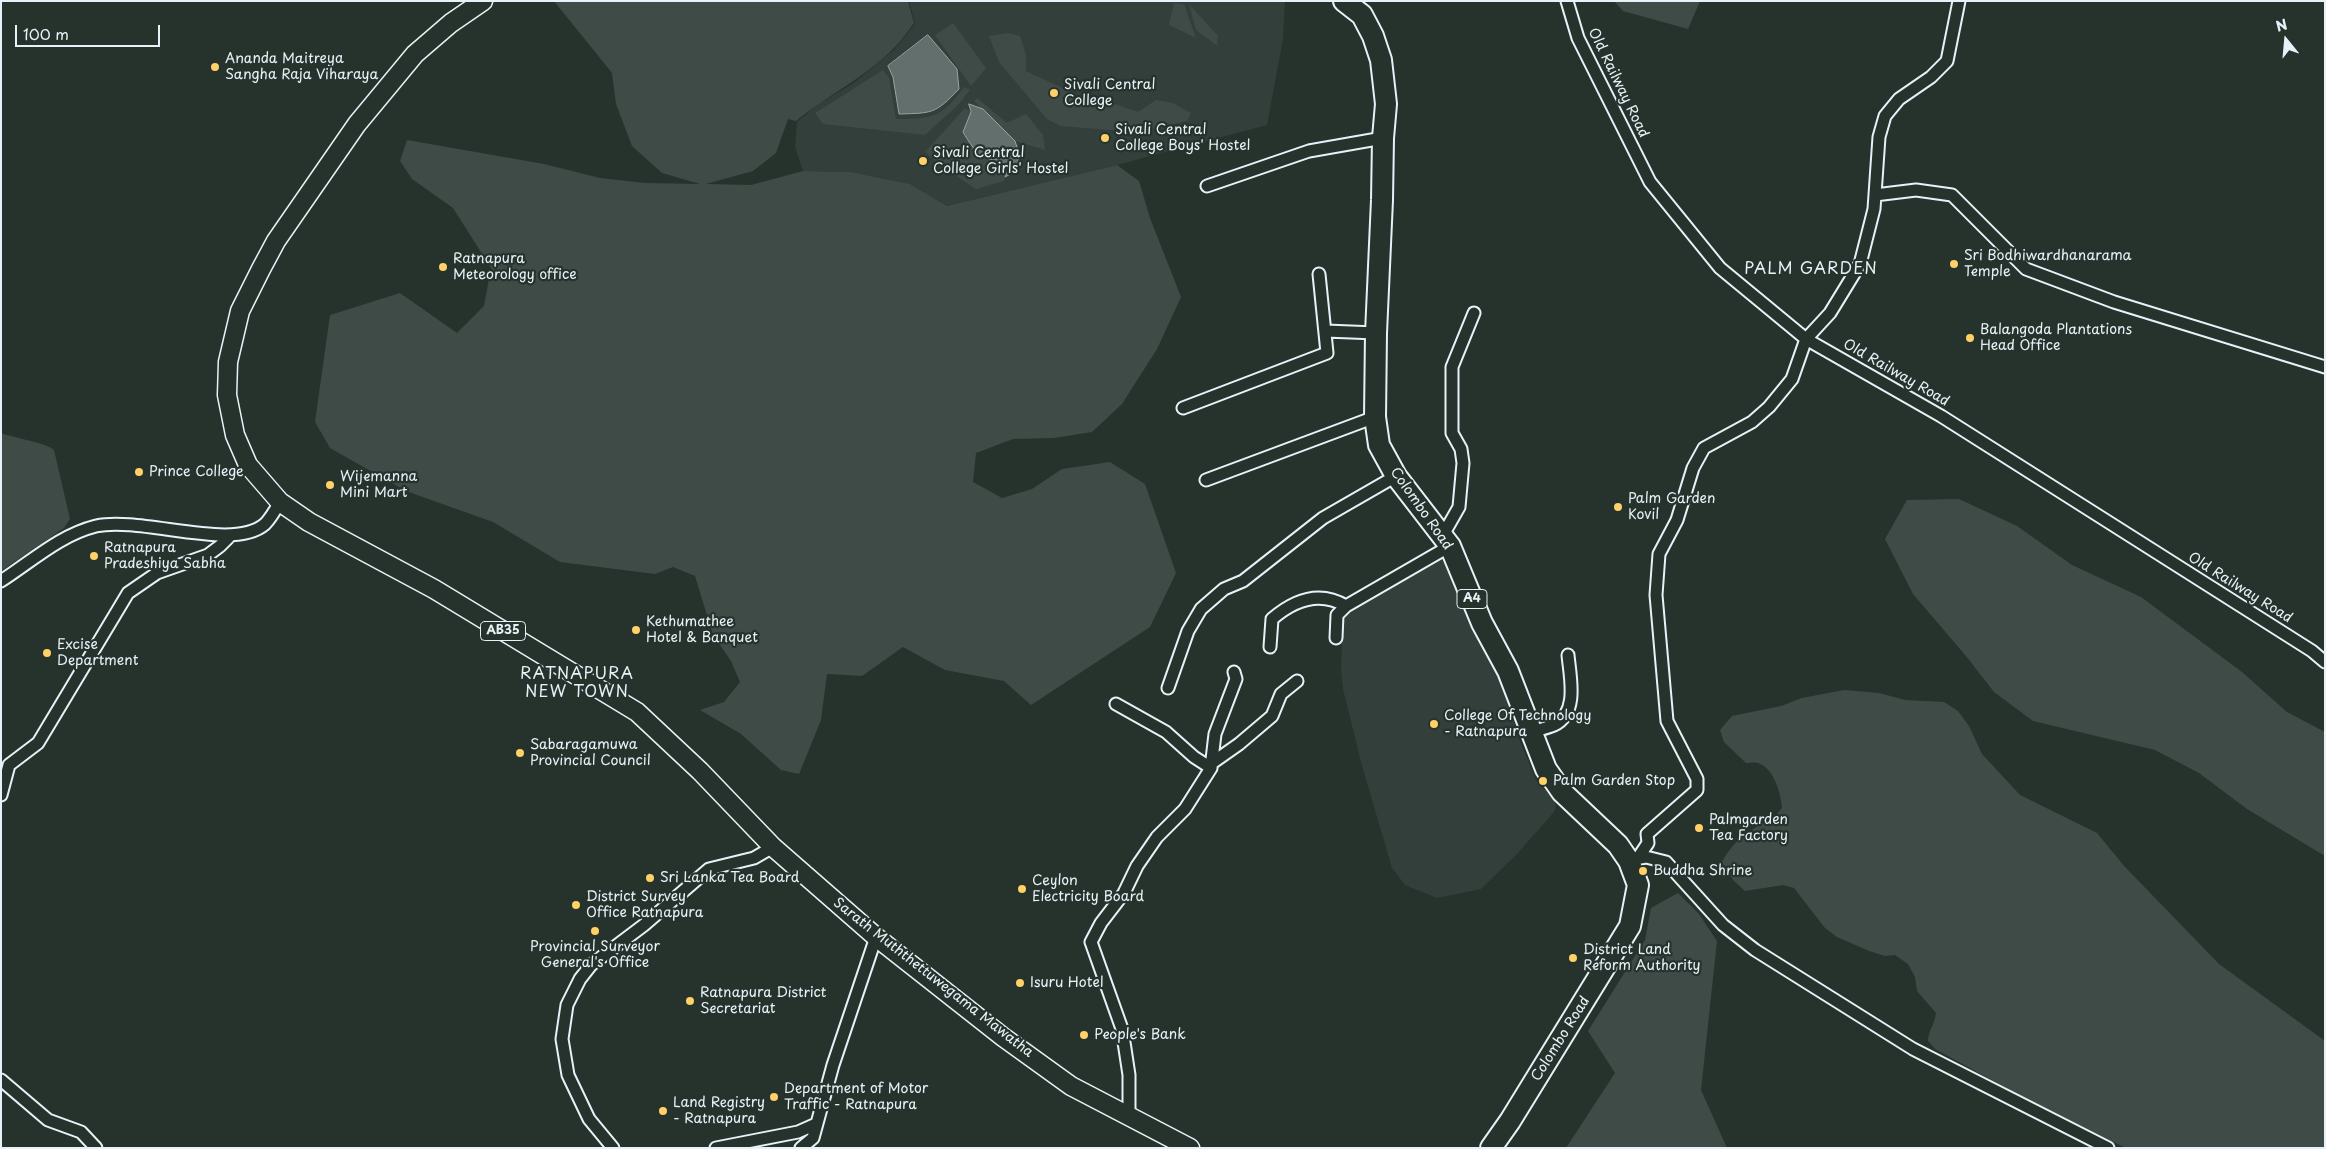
<!DOCTYPE html>
<style>
body{margin:0}
#map{position:relative;width:2326px;height:1149px;overflow:hidden;background:#26332d;font-family:"Playpen Sans",sans-serif}
canvas{display:block}
.frame{position:absolute;inset:0;border:2px solid #e8f1f8;pointer-events:none}
.north{position:absolute;left:2261px;top:15px;width:50px;height:50px;-webkit-text-stroke:4px #26332d;paint-order:stroke;rotate:343deg;font-size:14px;font-weight:700;line-height:20px;text-align:center;color:#e8f1f8}
.north::after{content:'';display:block;margin:auto;width:18px;height:22px;background:#e8f1f8;clip-path:polygon(50% 0,100% 100%,50% 72%,0 100%)}
.scale{position:absolute;left:15px;top:25px;width:145px;height:22px;box-sizing:border-box;border:2px solid #e8f1f8;border-top:0;padding-left:6px;font-size:15px;line-height:18px;white-space:nowrap;color:#e8f1f8;-webkit-text-stroke:4px #26332d;paint-order:stroke}
</style>
<div id="map">
<canvas width="2326" height="1149"></canvas>
<div class="frame"></div>
<div class="north">N</div>
<div class="scale">100 m</div>
</div>
<script>
const ctx = document.querySelector('canvas').getContext('2d');
ctx.lineJoin = 'round';
function fillPath(path, color) {
  ctx.fillStyle = color;
  ctx.fill(path, 'evenodd');
}
function trace(path, color, width, dash) {
  ctx.strokeStyle = color;
  ctx.lineWidth = width;
  ctx.lineCap = dash ? 'butt' : 'round';
  ctx.setLineDash(dash || []);
  ctx.stroke(path);
}
function write(font, color, halo, rows, align = 'center') {
  ctx.font = font + ' "Playpen Sans",sans-serif';
  ctx.lineWidth = 4.5;
  ctx.setLineDash([]);
  ctx.textBaseline = 'middle';
  ctx.strokeStyle = halo;
  ctx.fillStyle = color;
  for (const [text, x, y, turn = 0] of rows) {
    ctx.save();
    ctx.translate(x, y);
    ctx.rotate((+turn || 0) * Math.PI / 180);
    ctx.textAlign = isNaN(turn) ? turn : align;
    if (halo) ctx.strokeText(text, 0, 0);
    ctx.fillText(text, 0, 0);
    ctx.restore();
  }
}
const built = new Path2D(`
 M 909,1 L 1285,1 L 1283,39 L 1267,125 L 1117,165 L 947,206 L 910,184 L 851,172 L 803,171 L 795,147 L 797,122 L 817,105 L 855,82 L 895,49 L 915,24 Z
 M 1436,558 L 1441,559 L 1446,565 L 1476,628 L 1504,685 L 1517,734 L 1536,780 L 1554,800 L 1556,807 L 1554,812 L 1517,854 L 1481,889 L 1437,898 L 1405,885 L 1392,868 L 1361,762 L 1343,689 L 1341,669 L 1343,618 L 1348,611 Z`);
const green = new Path2D(`
 M 554,1 L 908,1 L 914,23 C 908,31 902,40 895,47 C 866,77 828,95 796,121 L 788,119 L 776,153 L 753,171 L 706,184 L 751,185 L 803,171 L 851,172 L 910,184 L 947,206 L 1117,165 L 1139,181 L 1150,218 L 1181,297 L 1157,349 L 1122,404 L 1092,432 L 1054,438 L 1013,439 L 976,453 L 973,482 L 1002,498 L 1032,489 L 1062,469 L 1110,462 L 1145,484 L 1176,573 L 1150,627 L 1031,705 L 1004,681 L 945,670 L 903,647 L 862,676 L 827,674 L 821,720 L 799,774 L 781,770 L 741,734 L 700,710 L 724,702 L 740,682 L 731,661 L 713,635 L 695,576 L 673,567 L 655,574 L 560,562 L 493,522 L 406,491 L 330,448 L 315,422 L 330,315 L 400,293 L 457,333 L 484,306 L 491,268 L 453,208 L 412,179 L 400,161 L 407,140 L 544,164 L 600,178 L 645,183 L 700,184 L 662,173 L 632,146 L 616,104 L 612,73 Z
 M 1614,1 L 1700,1 L 1688,29 L 1623,11 Z
 M 1174,3 L 1184,4 L 1196,38 L 1169,25 Z
 M 1189,4 L 1218,36 L 1217,42 L 1218,46 L 1196,30 Z
 M 953,23 L 986,68 L 971,86 L 935,35 Z
 M 1008,33 L 1020,36 L 1026,55 L 1026,71 L 1069,91 L 1078,98 L 1095,104 L 1115,104 L 1138,112 L 1156,100 L 1173,103 L 1191,113 L 1187,121 L 1149,129 L 1110,130 L 1060,126 L 1047,119 L 999,62 L 989,36 Z
 M 883,70 L 889,78 L 896,119 C 934,119 942,117 964,87 L 970,90 L 958,105 L 925,135 L 823,124 L 815,113 Z
 M 977,98 L 1007,123 L 1026,114 L 1043,135 L 1045,150 L 1015,141 L 974,101 Z
 M 965,108 L 971,112 L 963,132 C 969,142 974,151 984,157 C 996,163 995,156 1009,168 L 1004,181 L 976,189 L 943,167 L 925,152 Z
 M 1,433 C 14,438 47,443 54,450 L 70,519 L 64,528 L 1,571 Z
 M 1959,499 L 2017,526 L 2072,565 L 2141,597 L 2242,672 L 2287,712 L 2325,732 L 2325,856 L 2247,809 L 2199,773 L 2155,750 L 2033,721 L 1994,692 L 1966,656 L 1913,594 L 1885,539 L 1907,500 Z
 M 1844,690 L 1879,693 L 1905,700 L 1944,702 L 1958,711 L 1969,726 L 1982,754 L 2020,795 L 2097,833 L 2125,867 L 2219,964 L 2325,1041 L 2325,1148 L 2126,1148 L 2032,1102 L 1935,1049 L 1928,1041 C 1928,1031 1935,1024 1936,1013 L 1917,991 L 1915,977 L 1908,964 L 1895,955 L 1885,956 L 1869,951 L 1837,937 L 1825,928 L 1794,888 L 1783,885 L 1745,891 L 1733,880 L 1722,862 C 1731,844 1744,834 1761,824 C 1769,819 1776,816 1782,808 C 1781,794 1774,768 1758,763 C 1755,762 1749,763 1746,763 L 1724,742 L 1720,730 L 1732,716 L 1781,706 L 1802,698 Z
 M 1678,893 L 1699,914 L 1717,941 L 1701,1090 L 1727,1148 L 1566,1148 L 1615,1073 L 1588,1031 L 1645,940 L 1651,908 Z`);
const water = new Path2D(`
 M 928,35 L 957,69 L 959,89 C 935,114 933,113 899,114 L 893,77 L 888,66 Z
 M 969,104 L 983,109 L 1015,141 L 1018,150 L 1018,170 L 1005,177 L 1009,168 C 996,155 996,163 984,157 C 974,151 969,142 963,132 L 971,112 Z`);
const street = new Path2D(`
 M 1567,1 L 1578,38 L 1650,182 L 1720,268 L 1806,339 L 1941,416 L 2312,651 L 2325,662
 M 1207,186 L 1309,151 L 1383,138
 M 1875,195 L 1916,190 L 1952,195 L 2026,269 L 2114,302 L 2325,367
 M 1326,331 L 1376,333
 M 1183,408 L 1327,353 L 1319,274
 M 1206,480 L 1375,417
 M 1443,535 L 1459,507 L 1463,463 L 1461,449 L 1452,433 L 1452,367 L 1474,313
 M 1,581 C 32,561 60,535 96,526 C 142,516 233,552 265,524 C 271,518 276,509 280,502
 M 1336,638 L 1337,615 L 1346,606
 M 1270,647 L 1272,619 C 1294,600 1319,590 1346,606 L 1450,546
 M 1168,688 L 1188,631 L 1201,609 L 1224,589 L 1243,581 L 1323,518 L 1396,476
 M 1116,704 L 1166,732 L 1194,757 L 1211,768
 M 1531,732 C 1538,730 1547,728 1554,725 C 1579,713 1570,677 1568,655
 M 1212,763 L 1239,744 L 1272,716 L 1281,694 L 1297,681
 M 1,795 L 9,765 L 38,743 L 128,593 L 157,573 L 208,555 L 220,546 L 230,536
 M 1638,858 L 1648,843 L 1647,834 L 1697,790 L 1697,779 L 1667,721 L 1656,595 L 1659,554 L 1677,520 L 1693,468 L 1704,448 L 1752,422 L 1769,407 L 1792,379 L 1806,339 L 1830,313 L 1860,264 L 1874,209 L 1879,137 L 1885,116 L 1899,99 L 1931,77 L 1947,61 L 1959,1
 M 1635,859 L 1646,857 L 1666,862 L 1723,925 L 1755,950 L 1913,1049 L 2108,1148
 M 1,1080 L 48,1120 L 81,1132 L 96,1148
 M 1129,1116 L 1129,1075 L 1122,1029 L 1091,942 L 1101,923 L 1124,893 L 1137,866 L 1157,837 L 1185,809 L 1211,768 L 1215,734 L 1236,679 L 1234,672
 M 613,1148 L 589,1119 L 568,1075 L 562,1039 L 567,1005 L 580,979 L 591,965 L 644,925 L 709,869 L 754,858 L 773,847
 M 716,1148 L 798,1132 L 816,1124
 M 801,1148 L 813,1138 L 833,1065 L 876,937`);
const primary = new Path2D(`
 M 483,1 L 451,23 L 415,54 L 357,124 L 276,241 L 261,269 L 240,311 L 228,362 L 227,395 L 235,435 L 248,465 L 280,502 L 309,522 L 434,589 L 637,712 L 700,771 L 773,847 L 876,937 L 1003,1037 L 1071,1086 L 1190,1148`);
const highway = new Path2D(`
 M 1344,1 L 1362,15 L 1373,36 L 1381,60 L 1386,104 L 1383,138 L 1382,200 L 1376,333 L 1375,417 L 1379,445 L 1396,476 L 1450,546 L 1482,623 L 1508,671 L 1546,769 L 1562,792 L 1618,845 L 1629,861 L 1638,885 L 1630,926 L 1510,1121 L 1491,1148`);
const markers = [
 [215,67,5,"#ffd166"],
 [1054,93,5,"#ffd166"],
 [1105,138,5,"#ffd166"],
 [923,161,5,"#ffd166"],
 [1954,264,5,"#ffd166"],
 [443,267,5,"#ffd166"],
 [1970,338,5,"#ffd166"],
 [139,472,5,"#ffd166"],
 [330,485,5,"#ffd166"],
 [1618,507,5,"#ffd166"],
 [94,556,5,"#ffd166"],
 [636,630,5,"#ffd166"],
 [47,653,5,"#ffd166"],
 [1434,724,5,"#ffd166"],
 [520,753,5,"#ffd166"],
 [1543,781,5,"#ffd166"],
 [1699,828,5,"#ffd166"],
 [1643,871,5,"#ffd166"],
 [650,878,5,"#ffd166"],
 [1022,889,5,"#ffd166"],
 [576,905,5,"#ffd166"],
 [595,931,5,"#ffd166"],
 [1573,958,5,"#ffd166"],
 [1020,983,5,"#ffd166"],
 [690,1001,5,"#ffd166"],
 [1084,1035,5,"#ffd166"],
 [774,1097,5,"#ffd166"],
 [663,1111,5,"#ffd166"]
];
const shields = [
 [1472,599,30],
 [503,631,45]
];
const shieldNames = [
 ["A4",1472,599],
 ["AB35",503,631]
];
const poiNames = [
 ["Ananda Maitreya",225,59],
 ["Sangha Raja Viharaya",225,75],
 ["Sivali Central",1064,85],
 ["College",1064,101],
 ["Sivali Central",1115,130],
 ["College Boys' Hostel",1115,146],
 ["Sivali Central",933,153],
 ["College Girls' Hostel",933,169],
 ["Sri Bodhiwardhanarama",1964,256],
 ["Temple",1964,272],
 ["Ratnapura",453,259],
 ["Meteorology office",453,275],
 ["Balangoda Plantations",1980,330],
 ["Head Office",1980,346],
 ["Prince College",149,472],
 ["Wijemanna",340,477],
 ["Mini Mart",340,493],
 ["Palm Garden",1628,499],
 ["Kovil",1628,515],
 ["Ratnapura",104,548],
 ["Pradeshiya Sabha",104,564],
 ["Kethumathee",646,622],
 ["Hotel & Banquet",646,638],
 ["Excise",57,645],
 ["Department",57,661],
 ["College Of Technology",1444,716],
 ["- Ratnapura",1444,732],
 ["Sabaragamuwa",530,745],
 ["Provincial Council",530,761],
 ["Palm Garden Stop",1553,781],
 ["Palmgarden",1709,820],
 ["Tea Factory",1709,836],
 ["Buddha Shrine",1653,871],
 ["Sri Lanka Tea Board",660,878],
 ["Ceylon",1032,881],
 ["Electricity Board",1032,897],
 ["District Survey",586,897],
 ["Office Ratnapura",586,913],
 ["Provincial Surveyor",595,947,"center"],
 ["General's Office",595,963,"center"],
 ["District Land",1583,950],
 ["Reform Authority",1583,966],
 ["Isuru Hotel",1030,983],
 ["Ratnapura District",700,993],
 ["Secretariat",700,1009],
 ["People's Bank",1094,1035],
 ["Department of Motor",784,1089],
 ["Traffic - Ratnapura",784,1105],
 ["Land Registry",673,1103],
 ["- Ratnapura",673,1119]
];
const streetNames = [
 ["Old Railway Road",1618,83,64],
 ["Old Railway Road",1896,373,30],
 ["Colombo Road",1421,509,55],
 ["Old Railway Road",2240,588,32],
 ["Sarath Muththettuwegama Mawatha",933,978,38],
 ["Colombo Road",1561,1039,-58]
];
const quarterNames = [
 ["PALM GARDEN",1811,270],
 ["RATNAPURA",577,675],
 ["NEW TOWN",577,693]
];
fillPath(built, '#333f3a');
fillPath(green, '#3e4b47');
fillPath(water, '#636f6d');
trace(water, '#98a3a5', 1);
trace(street, '#e8f1f8', 15);
trace(primary, '#e8f1f8', 21);
trace(highway, '#e8f1f8', 24);
trace(street, '#26332d', 11);
trace(primary, '#26332d', 18);
trace(highway, '#26332d', 20);
for (const [x, y, r, color] of markers) {
  const dot = new Path2D();
  dot.arc(x, y, r, 0, 2 * Math.PI);
  ctx.fillStyle = color;
  ctx.fill(dot);
  trace(dot, '#26332d', 2);
}
for (const [x, y, w] of shields) {
  const box = new Path2D();
  box.roundRect(x - w / 2, y - 9.5, w, 19, 4);
  ctx.fillStyle = '#26332d';
  ctx.fill(box);
  trace(box, '#e8f1f8', 1);
}
write('bold 12px', '#e8f1f8', null, shieldNames);
write('14px', '#e8f1f8', '#26332d', poiNames, 'left');
write('14px', '#e8f1f8', '#26332d', streetNames);
ctx.letterSpacing = '1px';
write('16px', '#e8f1f8', '#26332d', quarterNames);
ctx.letterSpacing = '0px';
</script>
